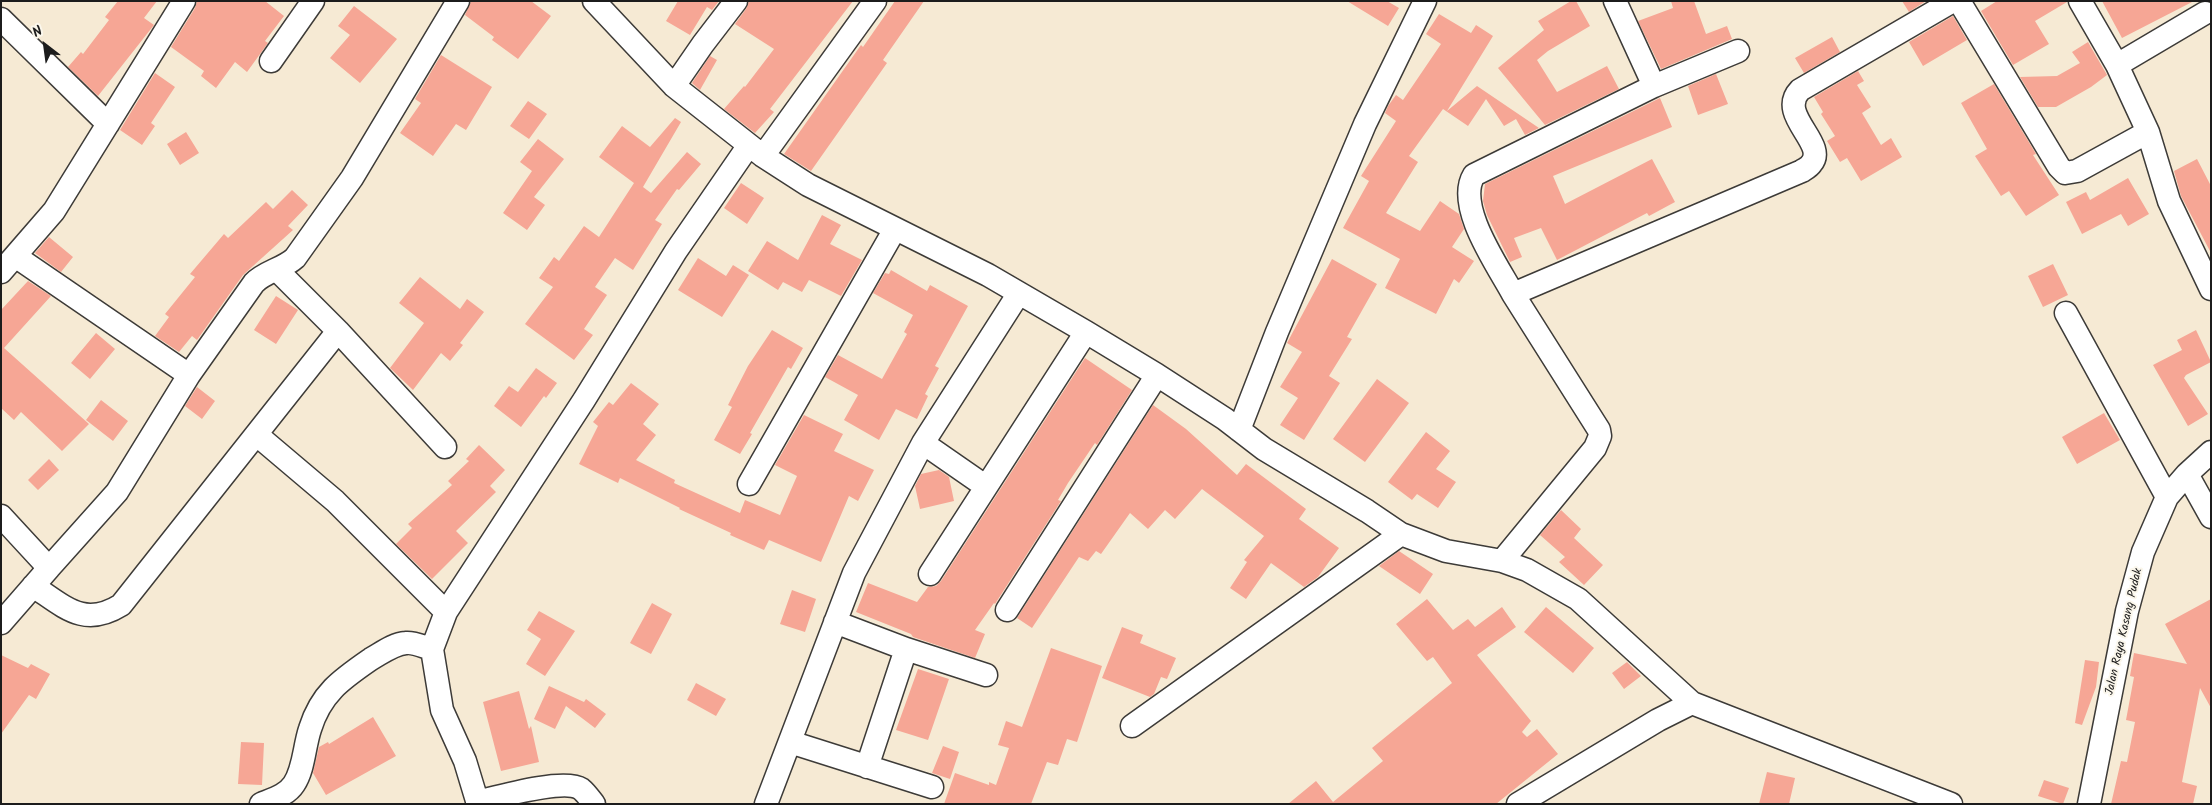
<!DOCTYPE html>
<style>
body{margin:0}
#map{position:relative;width:2212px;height:805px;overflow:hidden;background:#f6ead4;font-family:Kalam,sans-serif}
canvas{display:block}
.frame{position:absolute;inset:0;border:2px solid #1c1c1c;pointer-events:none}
.north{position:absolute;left:20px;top:20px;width:50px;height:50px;-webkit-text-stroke:4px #fbf7ec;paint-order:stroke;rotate:330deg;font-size:14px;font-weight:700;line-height:20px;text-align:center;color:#1c1c1c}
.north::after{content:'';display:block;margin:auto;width:18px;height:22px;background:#1c1c1c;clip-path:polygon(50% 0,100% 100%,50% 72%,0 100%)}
</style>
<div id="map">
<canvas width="2212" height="805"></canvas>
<div class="frame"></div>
<div class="north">N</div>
</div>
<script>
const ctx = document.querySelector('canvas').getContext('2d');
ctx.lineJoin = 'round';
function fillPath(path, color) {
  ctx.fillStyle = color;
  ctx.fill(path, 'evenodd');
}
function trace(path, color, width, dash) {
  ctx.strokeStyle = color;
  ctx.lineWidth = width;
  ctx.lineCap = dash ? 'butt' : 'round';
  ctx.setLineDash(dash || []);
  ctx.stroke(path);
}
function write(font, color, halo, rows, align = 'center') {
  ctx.font = font + ' Kalam,sans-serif';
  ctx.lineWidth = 4;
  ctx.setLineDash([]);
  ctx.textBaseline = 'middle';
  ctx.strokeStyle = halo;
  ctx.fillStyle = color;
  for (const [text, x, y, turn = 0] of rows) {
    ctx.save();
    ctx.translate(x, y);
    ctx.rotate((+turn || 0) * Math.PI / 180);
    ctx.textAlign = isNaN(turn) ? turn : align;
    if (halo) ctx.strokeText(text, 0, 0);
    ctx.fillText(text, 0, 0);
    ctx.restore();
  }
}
const building = new Path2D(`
 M 118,1 L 157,1 L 144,18 L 154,25 L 98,96 L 68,67 L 81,52 L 83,54 L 109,20 L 105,17 Z
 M 197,1 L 265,1 L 284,16 L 265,41 L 268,43 L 247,72 L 235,62 L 216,88 L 201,76 L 204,71 L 171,47 L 195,8 Z
 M 471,1 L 531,1 L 551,16 L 518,59 L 492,40 L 494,37 L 465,15 Z
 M 678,1 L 719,1 L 712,10 L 707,7 L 690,35 L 666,21 Z
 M 749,1 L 853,1 L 770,109 L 774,112 L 755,133 L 724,109 L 744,86 L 745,87 L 774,49 L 735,24 L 746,9 Z
 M 895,1 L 924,1 L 883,60 L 887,63 L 811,171 L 784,154 L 861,45 L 863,47 Z
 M 1347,1 L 1387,1 L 1399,8 L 1388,26 Z
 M 1571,1 L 1576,1 L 1590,26 L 1548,51 L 1537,60 L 1557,92 L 1607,66 L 1619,89 L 1545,125 L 1498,68 L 1544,30 L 1538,21 Z
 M 1671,1 L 1694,1 L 1706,34 L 1727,26 L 1732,39 L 1661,69 L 1638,21 L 1673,8 Z
 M 1902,1 L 1926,1 L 1909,12 Z
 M 1997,1 L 2067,1 L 2067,2 L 2035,21 L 2049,44 L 2013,65 L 1981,11 Z
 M 2102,1 L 2194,1 L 2122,38 Z
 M 354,6 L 397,39 L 360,83 L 330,58 L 350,35 L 338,26 Z
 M 1439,14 L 1471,33 L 1476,25 L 1493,36 L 1447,111 L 1477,86 L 1539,128 L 1525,135 L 1516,119 L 1504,126 L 1486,99 L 1468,126 L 1443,109 L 1409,156 L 1418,162 L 1386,213 L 1420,231 L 1440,201 L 1459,214 L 1464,229 L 1452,247 L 1474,261 L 1459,283 L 1454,279 L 1436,314 L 1385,288 L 1400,259 L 1343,228 L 1369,181 L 1361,176 L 1396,121 L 1385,113 L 1388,106 L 1396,95 L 1403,100 L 1441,44 L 1426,34 Z
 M 1953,16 L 1967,40 L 1923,66 L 1909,42 Z
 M 1832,37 L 1840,52 L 1804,73 L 1795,58 Z
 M 2088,42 L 2107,75 L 2091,87 L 2056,107 L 2038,107 L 2020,77 L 2057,76 L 2080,63 L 2072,52 Z
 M 441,55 L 492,87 L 466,130 L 456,124 L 433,156 L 400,133 L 421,103 L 415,99 Z
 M 710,56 L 717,60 L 700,90 L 692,83 Z
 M 1858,71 L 1864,81 L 1857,85 L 1871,107 L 1862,113 L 1881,145 L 1891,138 L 1902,157 L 1861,181 L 1847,158 L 1840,162 L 1827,141 L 1835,136 L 1821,114 L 1823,112 L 1814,97 Z
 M 155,73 L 175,87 L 151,123 L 155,126 L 142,145 L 120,130 Z
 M 1716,74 L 1728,104 L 1698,115 L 1688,86 Z
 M 1994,84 L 2036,154 L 2033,155 L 2059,195 L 2026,216 L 2009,191 L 2001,196 L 1975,156 L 1987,149 L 1961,103 Z
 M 1660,98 L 1672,127 L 1553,176 L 1565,204 L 1652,159 L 1675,202 L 1649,216 L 1647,213 L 1557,260 L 1541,228 L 1514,238 L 1522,257 L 1510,262 L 1487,215 L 1483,201 L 1485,184 Z
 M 528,101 L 547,114 L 529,139 L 510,126 Z
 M 675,118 L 681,122 L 643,187 L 651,193 L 687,152 L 701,164 L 679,190 L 677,189 L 655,220 L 662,224 L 633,270 L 615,258 L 595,287 L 607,295 L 584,329 L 593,335 L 574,360 L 525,324 L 553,287 L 539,278 L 554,257 L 559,261 L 584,226 L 599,237 L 634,183 L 599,157 L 622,126 L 650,147 Z
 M 186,132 L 199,153 L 180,165 L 167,144 Z
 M 538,139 L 564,159 L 534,197 L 545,205 L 527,230 L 503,213 L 532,171 L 520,162 Z
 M 2197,159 L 2211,186 L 2211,253 L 2181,196 L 2174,171 Z
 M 2128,178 L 2149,214 L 2128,226 L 2121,214 L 2082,234 L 2066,202 L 2086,192 L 2090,200 Z
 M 741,183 L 764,198 L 747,224 L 724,208 Z
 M 292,190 L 308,205 L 288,226 L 293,230 L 243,275 L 197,340 L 192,336 L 179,352 L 155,336 L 169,317 L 165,314 L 195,277 L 190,274 L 224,234 L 228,238 L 266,202 L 273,209 Z
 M 822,215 L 841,225 L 830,244 L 862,260 L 841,296 L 809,280 L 802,292 L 783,282 L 778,290 L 748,271 L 767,241 L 798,260 Z
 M 49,237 L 73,257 L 61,272 L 35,253 Z
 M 698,258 L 726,276 L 733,265 L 749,275 L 722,317 L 678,290 Z
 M 1332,259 L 1377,284 L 1347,337 L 1352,339 L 1329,376 L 1340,383 L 1304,440 L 1280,425 L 1298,398 L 1280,387 L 1302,352 L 1287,343 Z
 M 2053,264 L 2068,295 L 2043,307 L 2028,276 Z
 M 891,270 L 927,291 L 930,285 L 968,306 L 935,366 L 939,368 L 925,394 L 928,396 L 917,419 L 896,409 L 879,440 L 844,420 L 858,395 L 825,377 L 838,355 L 882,379 L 907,334 L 904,332 L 913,315 L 873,293 L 885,273 L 889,274 Z
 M 420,277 L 460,309 L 467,299 L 484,312 L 460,343 L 463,345 L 450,361 L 441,353 L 413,390 L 390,368 L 424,323 L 399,303 Z
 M 28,281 L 51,296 L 4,348 L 89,424 L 62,451 L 21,412 L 14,420 L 1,408 L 1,310 Z
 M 276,296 L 298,310 L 276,344 L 254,330 Z
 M 772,330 L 803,348 L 791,369 L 788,367 L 750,433 L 752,434 L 740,454 L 714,440 L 732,407 L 728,405 L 748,366 Z
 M 2196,330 L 2211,362 L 2186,375 L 2184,378 L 2208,414 L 2188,426 L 2153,365 L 2182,350 L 2177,340 Z
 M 96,333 L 115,349 L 90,379 L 71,363 Z
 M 1085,358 L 1132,390 L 1097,445 L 1095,443 L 1068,483 L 1058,500 L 1061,501 L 995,604 L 994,603 L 975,630 L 985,634 L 975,658 L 913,637 L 911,634 L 856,612 L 868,583 L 917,602 L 928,587 L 936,586 L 941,581 Z
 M 536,368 L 557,383 L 546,398 L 544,396 L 521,427 L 494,406 L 509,386 L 518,392 Z
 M 1377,379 L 1409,403 L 1365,462 L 1333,439 Z
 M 631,383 L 659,404 L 643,424 L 656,435 L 636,460 L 675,480 L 674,483 L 740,513 L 745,500 L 780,515 L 797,476 L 775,465 L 804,415 L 843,434 L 834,451 L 874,470 L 858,501 L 849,496 L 821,562 L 769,540 L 764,550 L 730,535 L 731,533 L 679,509 L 680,508 L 620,478 L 618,483 L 579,464 L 598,426 L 593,422 L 609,402 L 613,405 Z
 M 197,387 L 215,401 L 202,419 L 185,406 Z
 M 101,400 L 128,421 L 113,441 L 86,420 Z
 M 1153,405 L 1186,429 L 1237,475 L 1246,464 L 1306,509 L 1299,519 L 1339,548 L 1318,577 L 1304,587 L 1271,563 L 1246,599 L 1230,588 L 1247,562 L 1244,560 L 1264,536 L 1202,489 L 1175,519 L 1165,510 L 1148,529 L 1130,513 L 1101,554 L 1096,551 L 1088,561 L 1079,557 L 1032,628 L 1017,618 Z
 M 2104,413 L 2120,440 L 2077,464 L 2062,437 Z
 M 1426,432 L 1450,451 L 1436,469 L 1456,482 L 1438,508 L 1417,494 L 1412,500 L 1388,482 Z
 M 479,445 L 505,470 L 490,486 L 496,492 L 456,531 L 468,543 L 432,579 L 396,544 L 412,528 L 408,524 L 452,485 L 448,481 L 469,461 L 466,459 Z
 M 49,459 L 59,470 L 38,490 L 28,480 Z
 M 939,470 L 949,477 L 954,501 L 920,509 L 915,486 L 921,474 Z
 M 1561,510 L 1581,529 L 1574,538 L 1603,565 L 1584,585 L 1559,562 L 1565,557 L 1540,535 Z
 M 1399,551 L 1433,574 L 1420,594 L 1379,566 Z
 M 792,590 L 816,599 L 805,632 L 780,624 Z
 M 1427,599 L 1453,630 L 1468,619 L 1475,627 L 1502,607 L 1516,627 L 1477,655 L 1531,721 L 1522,732 L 1527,737 L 1537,729 L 1558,754 L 1496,804 L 1288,804 L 1316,781 L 1333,802 L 1383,761 L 1372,748 L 1452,683 L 1433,657 L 1427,661 L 1396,624 Z
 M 2211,599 L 2211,708 L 2200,688 L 2182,782 L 2197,786 L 2193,804 L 2111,804 L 2121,761 L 2127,762 L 2135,722 L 2126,720 L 2134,677 L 2130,676 L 2134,653 L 2187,664 L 2165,624 Z
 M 652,603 L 672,614 L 651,654 L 630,643 Z
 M 1546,607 L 1594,648 L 1573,673 L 1524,632 Z
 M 539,611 L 575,631 L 545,676 L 526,664 L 541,639 L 527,630 Z
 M 1122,627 L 1143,635 L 1140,643 L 1176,658 L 1167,679 L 1161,677 L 1154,694 L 1150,697 L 1102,678 Z
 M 1051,648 L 1102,666 L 1077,742 L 1067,739 L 1058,765 L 1047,762 L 1031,804 L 944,804 L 955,773 L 989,785 L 989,782 L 996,785 L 1009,748 L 998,745 L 1006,721 L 1022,727 Z
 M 1,655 L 28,668 L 31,664 L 50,674 L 36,699 L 29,695 L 1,734 Z
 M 2085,660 L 2099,662 L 2096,687 L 2082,725 L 2075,723 Z
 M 1627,662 L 1641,676 L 1624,689 L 1612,673 Z
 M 918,669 L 949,679 L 928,740 L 896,730 Z
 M 696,683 L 726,699 L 716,716 L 687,700 Z
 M 549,686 L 584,702 L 586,699 L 606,714 L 595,728 L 566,706 L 555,729 L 534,719 Z
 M 519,691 L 529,729 L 531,726 L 539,762 L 501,771 L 483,702 Z
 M 373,717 L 396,756 L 326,795 L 313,773 L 319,747 L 328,742 L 329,744 Z
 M 241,742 L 264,743 L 262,785 L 238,784 Z
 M 943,746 L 959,752 L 950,779 L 932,773 Z
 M 1767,772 L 1795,778 L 1789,804 L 1759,804 Z
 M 2044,780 L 2069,788 L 2063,804 L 2038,796 Z`);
const minor = new Path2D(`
 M 594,1 L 674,86 L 763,156 L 808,185 L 988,275 L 1086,332 L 1157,375 L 1225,419 L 1264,449 L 1367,511 L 1401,534 L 1446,551 L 1502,561 L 1527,570 L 1578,599 L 1692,703 L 1951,804
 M 1959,1 L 2059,167 L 2065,173 L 2077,171 L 2148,132
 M 2080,1 L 2117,65 L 2148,132 L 2169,201 L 2211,289
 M 1,19 L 108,124
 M 271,61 L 313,1
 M 2117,65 L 2205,13
 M 674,86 L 703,44 L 736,1
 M 1654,86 L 1738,51
 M 763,156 L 875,1
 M 15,256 L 189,375 L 117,492 L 49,568
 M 277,270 L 338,331 L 445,447
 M 1,272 L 54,211 L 184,1
 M 1513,294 C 1498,266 1455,206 1474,175 L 1654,86 L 1615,1
 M 2066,313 L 2167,497
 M 189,375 L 254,283 C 264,272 283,269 295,258 L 352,178 L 458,1
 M 1239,430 L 1277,332 L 1365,124 L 1425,1
 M 257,435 L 335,501 L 446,612
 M 923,443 L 985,486
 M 2187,474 L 2211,517
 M 749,484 L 895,229
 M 1,516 L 49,568 L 1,623
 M 1502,561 L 1595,448 L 1600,436 L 1599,430 L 1513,294 L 1802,171 C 1805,169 1809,167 1811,164 C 1829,144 1776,115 1800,90 L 1953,1
 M 930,574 L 1086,332
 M 33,586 C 65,607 84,628 121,605 L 338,331
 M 1007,610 L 1157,375
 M 835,622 L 906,649 L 986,675
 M 1132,726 L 1401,534
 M 790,742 L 932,787
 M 867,767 L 906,649
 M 477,802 C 498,797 564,778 581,789 C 586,793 590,799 594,804
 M 261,804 C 273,799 287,795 294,784 C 304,769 304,747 310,729 C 321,693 342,679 371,659 C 382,653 393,644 406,643 C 414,642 424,647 432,649
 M 478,804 L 465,761 L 442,710 L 432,649 L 446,612 L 584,400 L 676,251 L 749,145
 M 766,804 L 854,573 L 923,443 L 1019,293
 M 1518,804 L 1658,720 L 1692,703
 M 2089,804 L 2127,611 L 2143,552 L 2167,497 L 2187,474 L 2211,452`);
const streetNames = [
 ["Jalan Raya Kasang Pudak",2125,632,-77]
];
fillPath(building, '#f6a695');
trace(minor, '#3d3b38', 25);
trace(minor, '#fff', 22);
write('12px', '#1c1c1c', '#fbf7ec', streetNames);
</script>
